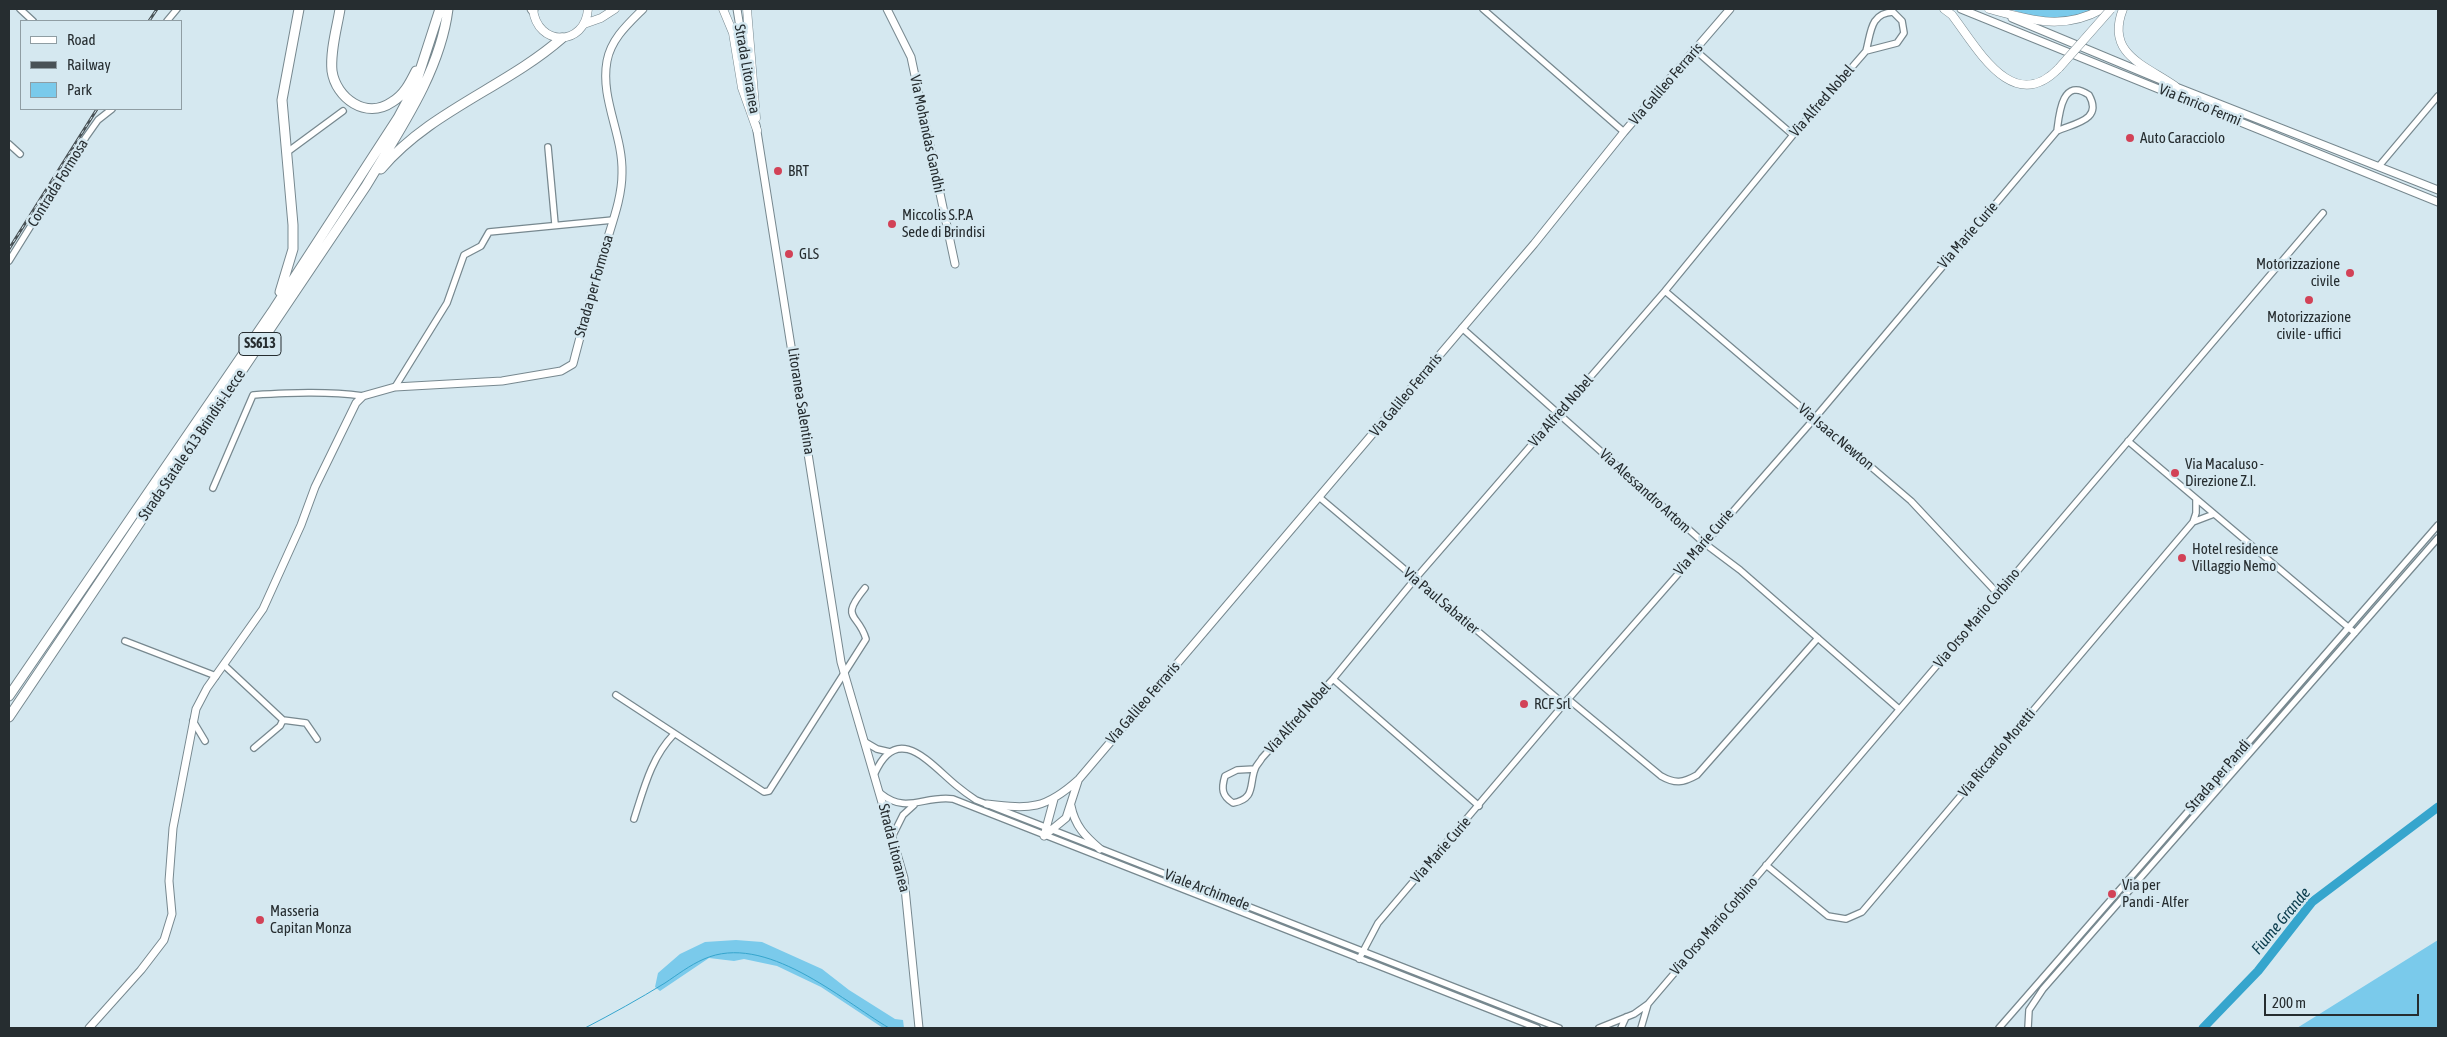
<!DOCTYPE html>
<style>
body{margin:0}
#map{position:relative;width:2447px;height:1037px;overflow:hidden;background:#d5e8f0;font-family:"Asap Condensed",sans-serif}
canvas{display:block}
.frame{position:absolute;inset:0;border:10px solid #262d30;pointer-events:none}
.legend{position:absolute;left:20px;top:20px;width:162px;height:90px;box-sizing:border-box;background:#d5e8f0;border:1px solid #8f9da3;margin:0;padding:6px 9px;list-style:none;font-size:15px;color:#262d30}
.legend li{display:flex;align-items:center;gap:10px;height:25px}
.legend b{width:25px;border:1px solid #8f9da3}
.scale{position:absolute;left:2264px;top:994px;width:155px;height:22px;box-sizing:border-box;border:2px solid #262d30;border-top:0;padding-left:6px;font-size:15px;line-height:18px;white-space:nowrap;color:#262d30;-webkit-text-stroke:4px #d5e8f0;paint-order:stroke}
</style>
<div id="map">
<canvas width="2447" height="1037"></canvas>
<div class="frame"></div>
<ul class="legend">
<li><b style="height:6px;background:#fff"></b>Road</li>
<li><b style="height:6px;background:#495256"></b>Railway</li>
<li><b style="height:14px;background:#7acaeb"></b>Park</li>
</ul>
<div class="scale">200 m</div>
</div>
<script>
const ctx = document.querySelector('canvas').getContext('2d');
ctx.lineJoin = 'round';
function fillPath(path, color) {
  ctx.fillStyle = color;
  ctx.fill(path, 'evenodd');
}
function trace(path, color, width, dash) {
  ctx.strokeStyle = color;
  ctx.lineWidth = width;
  ctx.lineCap = dash ? 'butt' : 'round';
  ctx.setLineDash(dash || []);
  ctx.stroke(path);
}
function write(font, color, halo, rows, align = 'center') {
  ctx.font = font + ' "Asap Condensed",sans-serif';
  ctx.lineWidth = 5;
  ctx.setLineDash([]);
  ctx.textBaseline = 'middle';
  ctx.strokeStyle = halo;
  ctx.fillStyle = color;
  for (const [text, x, y, turn = 0] of rows) {
    ctx.save();
    ctx.translate(x, y);
    ctx.rotate((+turn || 0) * Math.PI / 180);
    ctx.textAlign = isNaN(turn) ? turn : align;
    if (halo) ctx.strokeText(text, 0, 0);
    ctx.fillText(text, 0, 0);
    ctx.restore();
  }
}
const green = new Path2D(`
 M 2010,9 L 2099,9 L 2059,21 L 2030,16 Z
 M 736,940 L 762,942 L 822,969 L 849,990 L 895,1019 L 903,1020 L 904,1028 L 883,1028 L 821,987 L 777,966 L 744,959 L 734,961 L 709,958 L 660,991 L 655,987 L 658,973 L 680,954 L 705,942 Z
 M 2438,940 L 2438,1028 L 2297,1028 Z`);
const stream = new Path2D(`
 M 585,1028 C 612,1014 639,999 665,983 C 677,975 690,965 704,959 C 765,932 840,999 889,1028`);
const river = new Path2D(`
 M 2203,1028 L 2258,971 L 2312,902 L 2438,807`);
const minor = new Path2D(`
 M 20,9 L 33,21
 M 1483,9 L 1624,132
 M 167,21 L 177,9
 M 1695,50 L 1793,135
 M 9,144 L 20,154
 M 548,147 L 555,224
 M 286,153 L 343,111
 M 2379,166 L 2438,96
 M 9,261 L 86,137 L 98,120 L 112,109
 M 1665,291 L 1911,501 L 1998,594
 M 1462,328 L 1704,543 L 1740,570 L 1899,709
 M 395,387 L 447,303 L 464,255 L 481,246 L 489,232 L 613,220
 M 2128,441 L 2355,633
 M 213,488 L 253,395 C 290,393 326,391 363,396
 M 1319,497 L 1564,704
 M 2193,522 L 2196,513 L 2196,499
 M 125,641 L 216,676
 M 224,665 L 283,720 L 306,723 L 317,739
 M 1333,679 L 1479,806
 M 616,695 L 764,792 L 769,791 L 866,639 C 858,612 839,620 865,588
 M 1568,699 L 1661,776 C 1675,784 1683,783 1697,775 L 1818,638
 M 193,721 L 205,741
 M 865,742 L 877,749 L 890,752
 M 254,748 L 280,726 L 283,720
 M 1255,769 L 1237,770 L 1225,776 C 1221,789 1222,796 1233,803 C 1256,799 1249,784 1255,769 C 1256,765 1260,762 1262,758 L 1333,679 L 1415,579 L 1665,291 L 1793,135 L 1866,51 L 1897,43 L 1904,33 L 1902,21 L 1893,12 C 1870,13 1871,33 1866,51
 M 875,773 C 898,721 931,765 957,786 C 963,791 970,796 976,800 L 1559,1028
 M 880,793 C 907,815 923,795 953,799 L 1537,1028
 M 634,819 C 644,788 651,758 674,734
 M 893,835 L 903,815 L 914,805
 M 1766,865 L 1828,916 L 1846,919 L 1862,912 L 2193,522 L 2214,514
 M 1359,959 L 1378,923 L 1564,704 L 1814,419 L 2057,131 C 2075,123 2103,120 2089,95 C 2062,76 2059,115 2057,131
 M 1599,1028 L 1634,1014 L 1648,1004
 M 1621,1028 L 1626,1017
 M 1641,1028 L 1648,1004 L 2323,213
 M 1999,1028 L 2438,525
 M 2028,1028 L 2029,1010 L 2043,989 L 2438,538`);
const tertiary = new Path2D(`
 M 737,9 L 751,95
 M 887,9 L 911,57 L 955,264
 M 1961,9 L 2438,202
 M 2012,18 L 2161,80
 M 2171,85 L 2438,190
 M 756,125 L 841,662 L 904,878 L 919,1028
 M 987,804 C 1030,809 1045,810 1079,779 L 1534,244 L 1624,132 L 1730,9
 M 1071,806 C 1075,826 1085,836 1100,849
 M 1044,836 L 1066,818 L 1078,781
 M 1044,836 L 1054,799
 M 89,1028 L 141,970 L 164,940 L 172,914 L 169,881 L 173,828 L 196,709 L 207,688 L 263,609 L 301,525 L 315,487 L 356,403 L 363,396 L 395,387 L 502,381 L 561,371 L 573,364 C 583,325 594,286 605,247 C 612,223 622,198 622,173 C 623,134 600,99 607,61 C 611,39 628,24 643,9`);
const secondary = new Path2D(`
 M 533,9 C 537,47 585,47 588,9
 M 723,9 L 733,33 L 742,88 L 757,130
 M 747,9 L 756,118
 M 1944,9 L 1952,15 C 1978,49 2013,116 2059,68
 M 1989,9 C 2030,20 2063,31 2102,9
 M 2123,9 C 2105,54 2145,65 2175,86
 M 584,24 L 601,18 L 615,9`);
const trunk = new Path2D(`
 M 340,9 C 337,28 330,51 332,71 C 336,98 366,120 392,102 C 404,95 410,83 416,71
 M 532,9 L 533,10
 M 381,169 C 430,111 506,87 562,38
 M 280,292 L 293,249 L 293,225 L 282,100 L 299,9
 M 9,696 L 274,309 L 398,118 L 415,86 L 440,9
 M 9,717 L 366,186 C 398,132 440,73 448,9`);
const rail = new Path2D(`
 M 149,21 L 157,9
 M 9,249 L 97,109`);
const secondaryBridge = new Path2D(`
 M 2059,68 L 2111,9`);
const markers = [
 [2130,138,5,"#d24257"],
 [778,171,5,"#d24257"],
 [892,224,5,"#d24257"],
 [789,254,5,"#d24257"],
 [2350,273,5,"#d24257"],
 [2309,300,5,"#d24257"],
 [2175,473,5,"#d24257"],
 [2182,558,5,"#d24257"],
 [1524,704,5,"#d24257"],
 [2112,894,5,"#d24257"],
 [260,920,5,"#d24257"]
];
const shields = [
 [260,344,42]
];
const shieldNames = [
 ["SS613",260,344]
];
const streetNames = [
 ["Strada Litoranea",747,69,80],
 ["Via Galileo Ferraris",1666,84,-49],
 ["Via Alfred Nobel",1822,101,-49],
 ["Via Enrico Fermi",2200,105,22],
 ["Via Mohandas Gandhi",927,134,78],
 ["Contrada Formosa",58,183,-58],
 ["Via Marie Curie",1968,235,-49],
 ["Strada per Formosa",594,286,-74],
 ["Via Galileo Ferraris",1406,395,-50],
 ["Litoranea Salentina",801,401,81],
 ["Via Alfred Nobel",1561,411,-49],
 ["Via Isaac Newton",1836,437,40],
 ["Strada Statale 613 Brindisi-Lecce",192,445,-56],
 ["Via Alessandro Artom",1645,491,42],
 ["Via Marie Curie",1704,542,-49],
 ["Via Paul Sabatier",1441,601,40],
 ["Via Orso Mario Corbino",1977,618,-50],
 ["Via Galileo Ferraris",1143,703,-49],
 ["Via Alfred Nobel",1298,718,-48],
 ["Via Riccardo Moretti",1997,753,-50],
 ["Strada per Pandi",2218,776,-49],
 ["Strada Litoranea",894,848,76],
 ["Via Marie Curie",1441,850,-49],
 ["Viale Archimede",1207,890,21],
 ["Via Orso Mario Corbino",1714,926,-49]
];
const poiNames = [
 ["Auto Caracciolo",2140,138],
 ["BRT",788,171],
 ["Miccolis S.P.A",902,215],
 ["Sede di Brindisi",902,232],
 ["GLS",799,254],
 ["Motorizzazione",2340,264,"right"],
 ["civile",2340,281,"right"],
 ["Motorizzazione",2309,317,"center"],
 ["civile - uffici",2309,334,"center"],
 ["Via Macaluso -",2185,464],
 ["Direzione Z.I.",2185,481],
 ["Hotel residence",2192,549],
 ["Villaggio Nemo",2192,566],
 ["RCF Srl",1534,704],
 ["Via per",2122,885],
 ["Pandi - Alfer",2122,902],
 ["Masseria",270,911],
 ["Capitan Monza",270,928]
];
const waterNames = [
 ["Fiume Grande",2281,921,-50]
];
fillPath(green, '#7acaeb');
trace(stream, '#36a5cd', 1);
trace(river, '#36a5cd', 9);
trace(minor, '#77888f', 8);
trace(tertiary, '#77888f', 9);
trace(secondary, '#77888f', 9);
trace(trunk, '#77888f', 11);
trace(minor, '#fff', 5.5);
trace(tertiary, '#fff', 7);
trace(secondary, '#fff', 8);
trace(trunk, '#fff', 9);
trace(rail, '#495256', 3);
trace(rail, '#d5e8f0', 1, [4]);
trace(secondaryBridge, '#77888f', 9, []);
trace(secondaryBridge, '#fff', 8);
for (const [x, y, r, color] of markers) {
  const dot = new Path2D();
  dot.arc(x, y, r, 0, 2 * Math.PI);
  ctx.fillStyle = color;
  ctx.fill(dot);
  trace(dot, '#d5e8f0', 2);
}
for (const [x, y, w] of shields) {
  const box = new Path2D();
  box.roundRect(x - w / 2, y - 11.5, w, 23, 4);
  ctx.fillStyle = '#d5e8f0';
  ctx.fill(box);
  trace(box, '#262d30', 1);
}
write('bold 14px', '#262d30', null, shieldNames);
write('15px', '#262d30', '#d5e8f0', streetNames);
write('15px', '#262d30', '#d5e8f0', poiNames, 'left');
write('italic 16px', '#0c3d4e', '#d5e8f0', waterNames);
</script>
